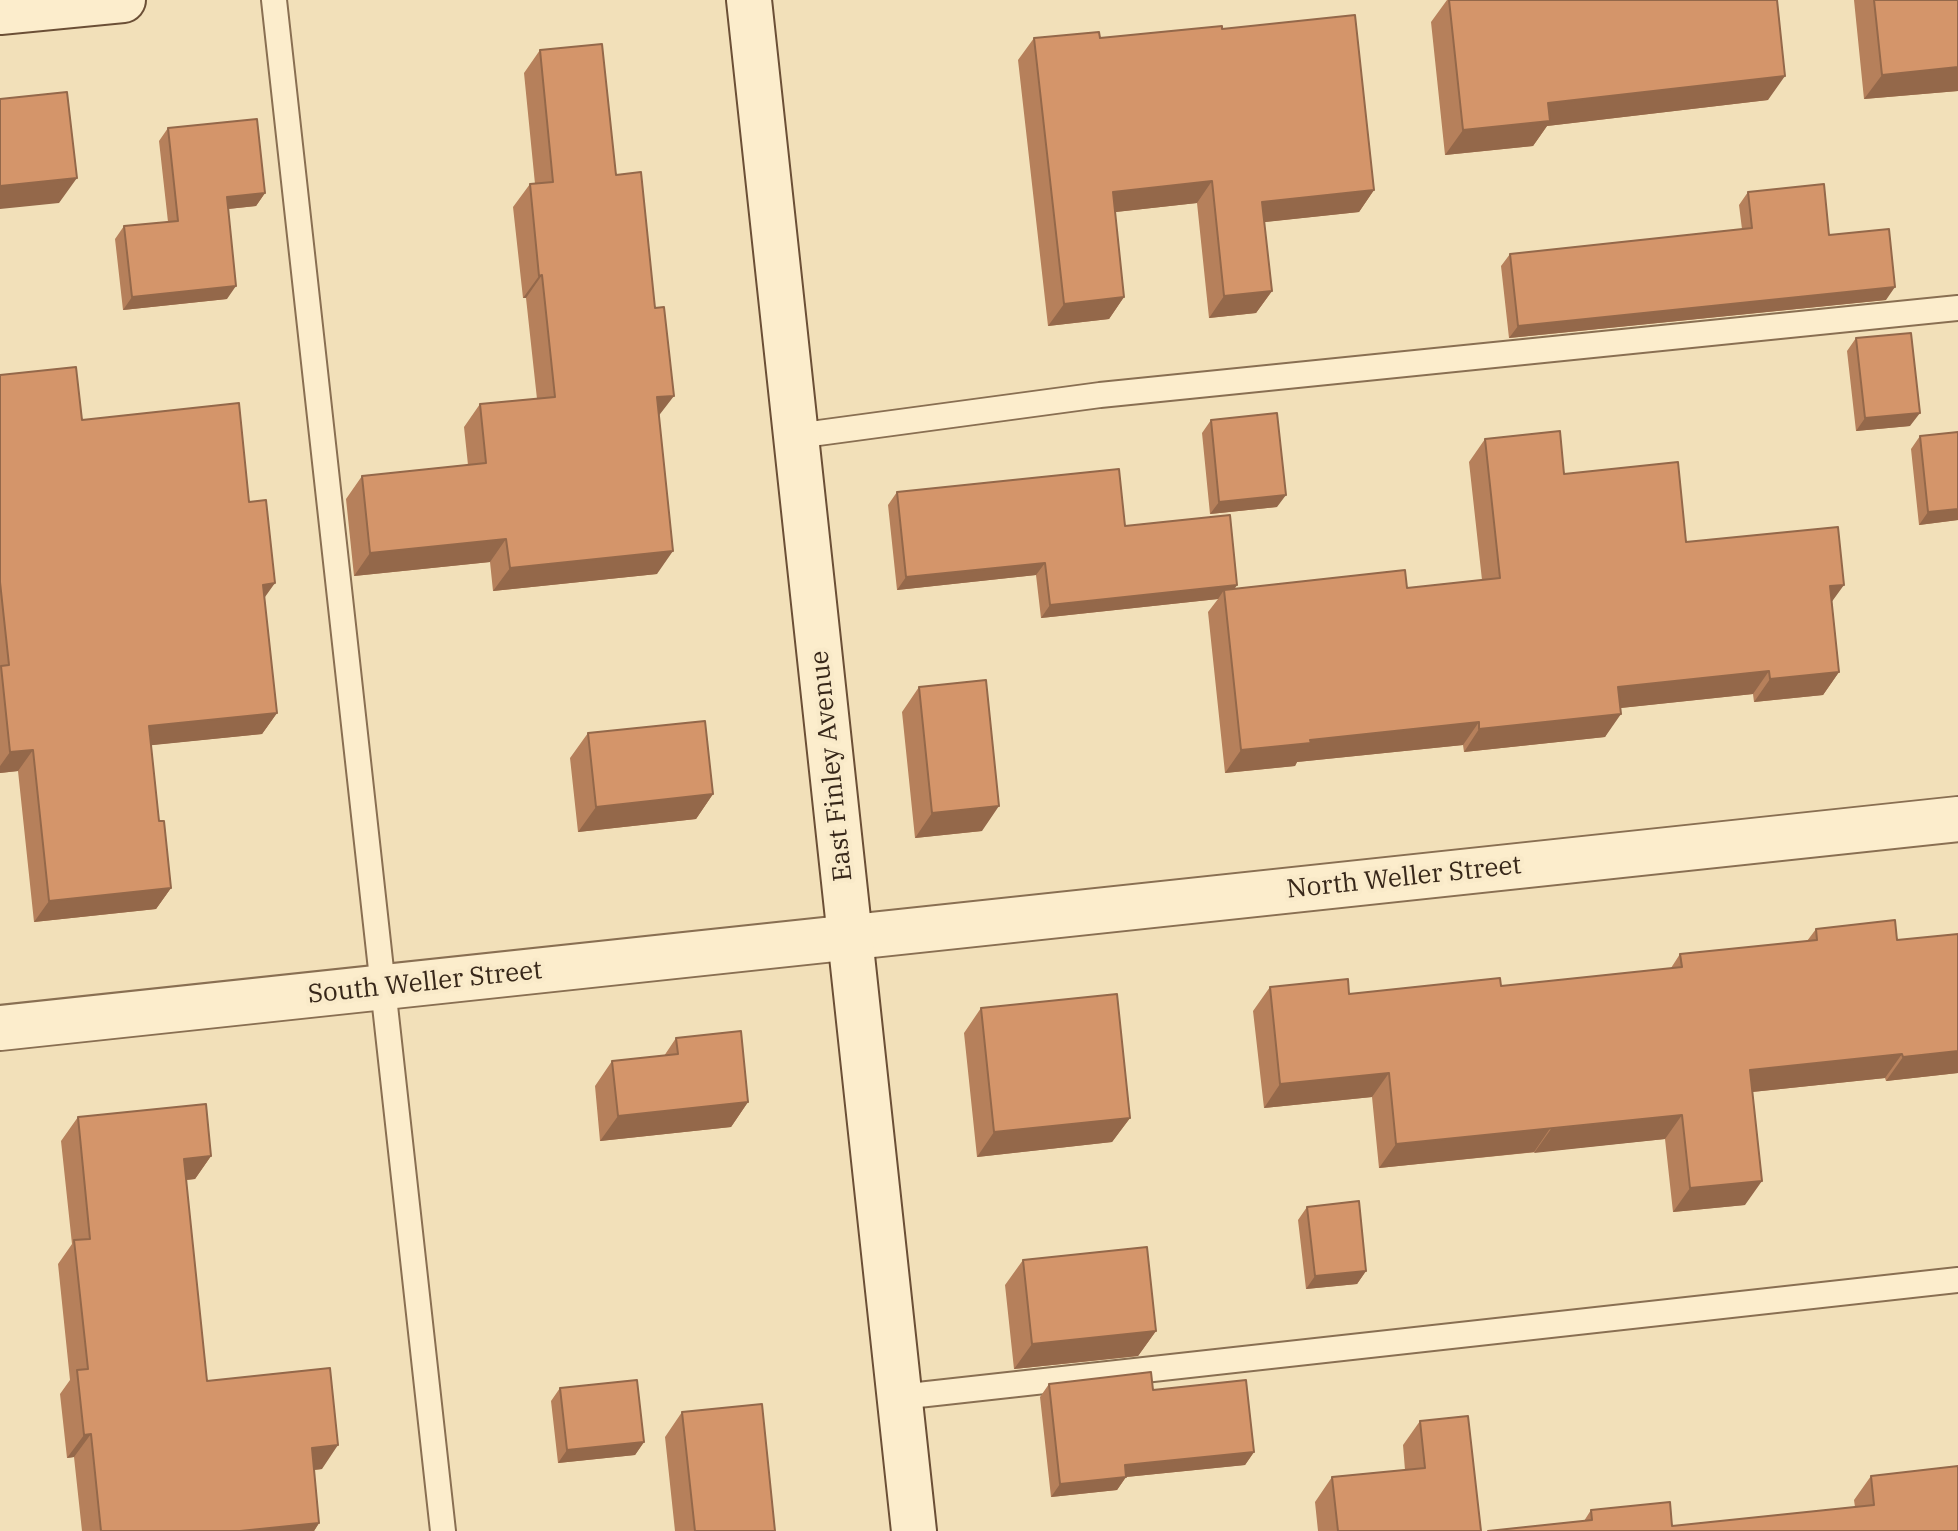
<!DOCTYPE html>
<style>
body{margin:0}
canvas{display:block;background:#f2e0b9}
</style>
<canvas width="1958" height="1531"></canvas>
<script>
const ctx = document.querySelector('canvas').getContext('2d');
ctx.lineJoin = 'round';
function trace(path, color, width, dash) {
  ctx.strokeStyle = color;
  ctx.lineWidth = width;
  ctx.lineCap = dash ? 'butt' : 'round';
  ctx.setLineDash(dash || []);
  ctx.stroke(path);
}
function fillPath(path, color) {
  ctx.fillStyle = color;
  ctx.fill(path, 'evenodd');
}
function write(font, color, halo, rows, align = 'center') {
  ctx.font = font + ' "IBM Plex Serif",serif';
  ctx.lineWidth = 8;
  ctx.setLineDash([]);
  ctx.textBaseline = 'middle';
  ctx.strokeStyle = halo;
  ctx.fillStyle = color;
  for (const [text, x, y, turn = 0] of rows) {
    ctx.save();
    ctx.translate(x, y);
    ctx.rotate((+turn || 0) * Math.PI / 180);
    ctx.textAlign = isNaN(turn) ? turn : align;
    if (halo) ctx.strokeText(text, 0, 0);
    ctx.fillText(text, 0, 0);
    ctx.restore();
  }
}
const lane = new Path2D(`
 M 274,0 L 443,1531
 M 796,436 L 1100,395 L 1958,308
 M 900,1397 L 1958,1280`);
const street = new Path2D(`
 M 0,1028 L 1958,819`);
const secondary = new Path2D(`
 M 749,0 L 914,1531
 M 0,12 L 123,0`);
const wall = new Path2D(`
 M 1447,0 L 1777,0 L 1768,100 L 1547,126 L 1533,146 L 1445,155 L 1431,22 Z
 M 1854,0 L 1958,0 L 1958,91 L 1864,99 Z
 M 1222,29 L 1374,190 L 1359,212 L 1264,222 L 1272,291 L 1256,313 L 1209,318 L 1197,203 L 1115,212 L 1124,297 L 1109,319 L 1048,326 L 1018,60 L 1034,38 L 1100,38 Z
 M 540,50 L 616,175 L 659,417 L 657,574 L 493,591 L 490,562 L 354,576 L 346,499 L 362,476 L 468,465 L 464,427 L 480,404 L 537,399 L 526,298 L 523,298 L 513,207 L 530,184 L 535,184 L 524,73 Z
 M 168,128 L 265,193 L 256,206 L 228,209 L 227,299 L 123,310 L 115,239 L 124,226 L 168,222 L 159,141 Z
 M 1748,192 L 1829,235 L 1886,300 L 1509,338 L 1501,266 L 1510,254 L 1742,229 L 1739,205 Z
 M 1856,338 L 1910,426 L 1856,431 L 1847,351 Z
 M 0,375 L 82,420 L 249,502 L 264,598 L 277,713 L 262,734 L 151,745 L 159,821 L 171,888 L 156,909 L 34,922 L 18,771 L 0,773 Z
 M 1211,420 L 1277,507 L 1210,514 L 1202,433 Z
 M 1920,436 L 1958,520 L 1919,525 L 1911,449 Z
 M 1485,439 L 1564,474 L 1686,542 L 1832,602 L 1839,672 L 1823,695 L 1754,702 L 1753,694 L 1620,708 L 1605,737 L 1464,752 L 1463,745 L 1297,762 L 1295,766 L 1225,773 L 1208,612 L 1218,599 L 1041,618 L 1036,575 L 897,590 L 888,505 L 897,492 L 1125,526 L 1237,585 L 1235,588 L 1407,588 L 1482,580 L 1469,462 Z
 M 919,687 L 982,831 L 915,838 L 902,712 Z
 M 588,733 L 713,794 L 696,819 L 578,832 L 570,758 Z
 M 1816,929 L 1897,940 L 1958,1073 L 1886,1081 L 1885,1078 L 1752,1092 L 1745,1205 L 1673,1212 L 1665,1139 L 1379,1168 L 1372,1097 L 1264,1108 L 1253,1011 L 1270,987 L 1349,994 L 1501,986 L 1671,968 L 1680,954 L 1807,941 Z
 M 981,1008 L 1130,1118 L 1112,1142 L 977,1157 L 964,1033 Z
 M 676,1038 L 748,1102 L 731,1127 L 600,1141 L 595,1086 L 612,1061 L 664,1056 Z
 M 78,1117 L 211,1156 L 195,1179 L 186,1180 L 207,1381 L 322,1469 L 314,1470 L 319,1523 L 314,1531 L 82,1531 L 74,1457 L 67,1458 L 60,1394 L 70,1380 L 58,1264 L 72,1244 L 61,1141 Z
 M 1307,1207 L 1366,1271 L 1357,1284 L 1306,1289 L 1298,1220 Z
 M 1023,1260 L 1156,1331 L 1138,1356 L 1014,1369 L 1005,1285 Z
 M 1049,1384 L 1153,1390 L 1254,1452 L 1245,1465 L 1126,1477 L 1117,1490 L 1051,1497 L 1040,1397 Z
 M 560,1388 L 644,1442 L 635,1455 L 558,1463 L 551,1401 Z
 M 682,1412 L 775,1531 L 675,1531 L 665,1437 Z
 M 1420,1421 L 1481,1531 L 1318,1531 L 1315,1502 L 1332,1477 L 1405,1470 L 1403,1445 Z
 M 1871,1476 L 1958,1531 L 1488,1531 L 1584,1521 L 1591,1510 L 1672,1526 L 1855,1507 L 1854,1500 Z`);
const shadedWall = new Path2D(`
 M 1958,67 L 1958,91 L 1864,99 L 1882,75 Z
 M 1785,76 L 1768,100 L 1547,126 L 1533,146 L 1445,155 L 1463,130 L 1548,103 Z
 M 77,178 L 59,203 L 0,209 L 0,186 Z
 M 1212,181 L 1197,203 L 1098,214 L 1113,192 Z
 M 1374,190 L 1359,212 L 1247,224 L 1262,202 Z
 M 265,193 L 256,206 L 218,210 L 227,197 Z
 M 542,275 L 526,298 L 523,298 L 539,276 Z
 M 236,286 L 227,299 L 123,310 L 132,297 Z
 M 1895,287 L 1886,300 L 1509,338 L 1518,326 Z
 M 1272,291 L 1256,313 L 1209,318 L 1224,296 Z
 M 1124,297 L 1109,319 L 1048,326 L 1064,304 Z
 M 674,396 L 657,418 L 657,397 Z
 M 1920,413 L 1910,426 L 1856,431 L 1865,418 Z
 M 1286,495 L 1277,507 L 1210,514 L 1219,502 Z
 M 1958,509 L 1958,520 L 1919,525 L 1928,512 Z
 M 506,539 L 490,562 L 354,576 L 370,553 Z
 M 673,551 L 657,574 L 493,591 L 510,568 Z
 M 1045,563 L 1036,575 L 897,590 L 906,577 Z
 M 275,583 L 260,604 L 263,585 Z
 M 1237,585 L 1228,598 L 1224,590 L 1218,599 L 1041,618 L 1050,605 Z
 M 1844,585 L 1828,607 L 1830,586 Z
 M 1769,671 L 1753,694 L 1602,710 L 1618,687 Z
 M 1839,672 L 1823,695 L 1754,702 L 1770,679 Z
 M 277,713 L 262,734 L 134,747 L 149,726 Z
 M 1621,714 L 1605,737 L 1464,752 L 1479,729 Z
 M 1479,722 L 1463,745 L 1297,762 L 1295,766 L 1225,773 L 1241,750 L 1310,740 Z
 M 33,750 L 18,771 L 0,773 L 0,766 L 10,752 Z
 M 713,794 L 696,819 L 578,832 L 596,807 Z
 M 999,806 L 982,831 L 915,838 L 932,813 Z
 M 171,888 L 156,909 L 34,922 L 49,901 Z
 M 1958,1051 L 1958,1073 L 1886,1081 L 1903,1057 Z
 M 1902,1054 L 1885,1078 L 1733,1094 L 1750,1070 Z
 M 1389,1073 L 1372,1097 L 1264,1108 L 1280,1084 Z
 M 748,1102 L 731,1127 L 600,1141 L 618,1116 Z
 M 1682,1115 L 1665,1139 L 1534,1153 L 1551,1129 Z
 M 1130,1118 L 1112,1142 L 977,1157 L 994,1132 Z
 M 1551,1127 L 1534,1152 L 1379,1168 L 1396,1144 Z
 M 211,1156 L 195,1179 L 167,1182 L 184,1159 Z
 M 1762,1181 L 1745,1205 L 1673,1212 L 1690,1188 Z
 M 1366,1271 L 1357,1284 L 1306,1289 L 1315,1276 Z
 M 1156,1331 L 1138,1356 L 1014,1369 L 1032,1344 Z
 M 91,1434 L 74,1457 L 67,1458 L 84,1435 Z
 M 644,1442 L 635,1455 L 558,1463 L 567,1450 Z
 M 338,1445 L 322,1469 L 295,1472 L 312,1448 Z
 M 1254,1452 L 1245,1465 L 1126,1477 L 1117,1490 L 1051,1497 L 1060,1484 L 1125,1465 Z
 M 319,1523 L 314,1531 L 240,1531 Z`);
const building = new Path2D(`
 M 1449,0 L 1777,0 L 1785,76 L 1548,103 L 1550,121 L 1463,130 Z
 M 1874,0 L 1958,0 L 1958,67 L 1882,75 Z
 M 1355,15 L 1374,190 L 1262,202 L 1272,291 L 1224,296 L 1212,181 L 1113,192 L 1124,297 L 1064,304 L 1034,38 L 1099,32 L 1100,38 L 1222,26 L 1222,29 Z
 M 602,44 L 616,175 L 641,172 L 655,308 L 664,307 L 674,396 L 657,397 L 673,551 L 510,568 L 506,539 L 370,553 L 362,476 L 486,463 L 480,404 L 555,397 L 542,275 L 539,276 L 530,184 L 553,182 L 540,50 Z
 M 67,92 L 77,178 L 0,186 L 0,99 Z
 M 257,119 L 265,193 L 227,197 L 236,286 L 132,297 L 124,226 L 178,221 L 168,128 Z
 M 1824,184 L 1829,235 L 1889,229 L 1895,287 L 1518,326 L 1510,254 L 1752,228 L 1748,192 Z
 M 1911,333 L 1920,413 L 1865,418 L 1856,338 Z
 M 76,367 L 82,420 L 239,403 L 249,502 L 266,500 L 275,583 L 263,585 L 277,713 L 149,726 L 159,821 L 164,821 L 171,888 L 49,901 L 33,750 L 10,752 L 1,666 L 9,665 L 0,582 L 0,375 Z
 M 1277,413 L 1286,495 L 1219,502 L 1211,420 Z
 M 1560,431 L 1564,474 L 1678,462 L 1686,542 L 1838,527 L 1844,585 L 1830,586 L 1839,672 L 1770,679 L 1769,671 L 1618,687 L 1621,714 L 1479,729 L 1479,722 L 1310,740 L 1311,743 L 1241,750 L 1224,590 L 1405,570 L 1407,588 L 1500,578 L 1485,439 Z
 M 1958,432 L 1958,509 L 1928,512 L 1920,436 Z
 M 1119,469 L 1125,526 L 1230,515 L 1237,585 L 1050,605 L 1045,563 L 906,577 L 897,492 Z
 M 986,680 L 999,806 L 932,813 L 919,687 Z
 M 705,721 L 713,794 L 596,807 L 588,733 Z
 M 1895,920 L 1897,940 L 1958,934 L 1958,1051 L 1903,1057 L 1902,1054 L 1750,1070 L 1762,1181 L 1690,1188 L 1682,1115 L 1396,1144 L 1389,1073 L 1280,1084 L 1270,987 L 1348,979 L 1349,994 L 1500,978 L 1501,986 L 1682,967 L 1680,954 L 1817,940 L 1816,929 Z
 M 1117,994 L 1130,1118 L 994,1132 L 981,1008 Z
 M 741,1031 L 748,1102 L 618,1116 L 612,1061 L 678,1054 L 676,1038 Z
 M 206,1104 L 211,1156 L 184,1159 L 207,1381 L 330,1368 L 338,1445 L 312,1448 L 319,1523 L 240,1531 L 101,1531 L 91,1434 L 84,1435 L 77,1370 L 88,1369 L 74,1240 L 90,1239 L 78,1117 Z
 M 1359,1201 L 1366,1271 L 1315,1276 L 1307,1207 Z
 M 1147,1247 L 1156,1331 L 1032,1344 L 1023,1260 Z
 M 1151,1372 L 1153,1390 L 1246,1380 L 1254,1452 L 1125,1465 L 1126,1477 L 1060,1484 L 1049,1384 Z
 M 637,1380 L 644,1442 L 567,1450 L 560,1388 Z
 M 762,1404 L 775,1531 L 695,1531 L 682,1412 Z
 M 1468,1416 L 1481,1531 L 1338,1531 L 1332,1477 L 1425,1468 L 1420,1421 Z
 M 1958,1466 L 1958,1531 L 1488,1531 L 1592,1520 L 1591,1510 L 1670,1502 L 1672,1526 L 1874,1505 L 1871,1476 Z`);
const streetNames = [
 ["East Finley Avenue",832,766,-96],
 ["North Weller Street",1404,878,-6],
 ["South Weller Street",425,983,-6]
];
trace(lane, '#896f52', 28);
trace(street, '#896f52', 48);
trace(secondary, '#6b4f36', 48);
trace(lane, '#fcedcc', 24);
trace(street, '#fcedcc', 44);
trace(secondary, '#fcedcc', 44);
fillPath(wall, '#b6805b');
fillPath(shadedWall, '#94684a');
fillPath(building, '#d4956a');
trace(building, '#94684a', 2);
write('26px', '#372719', '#f9eac9', streetNames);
</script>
